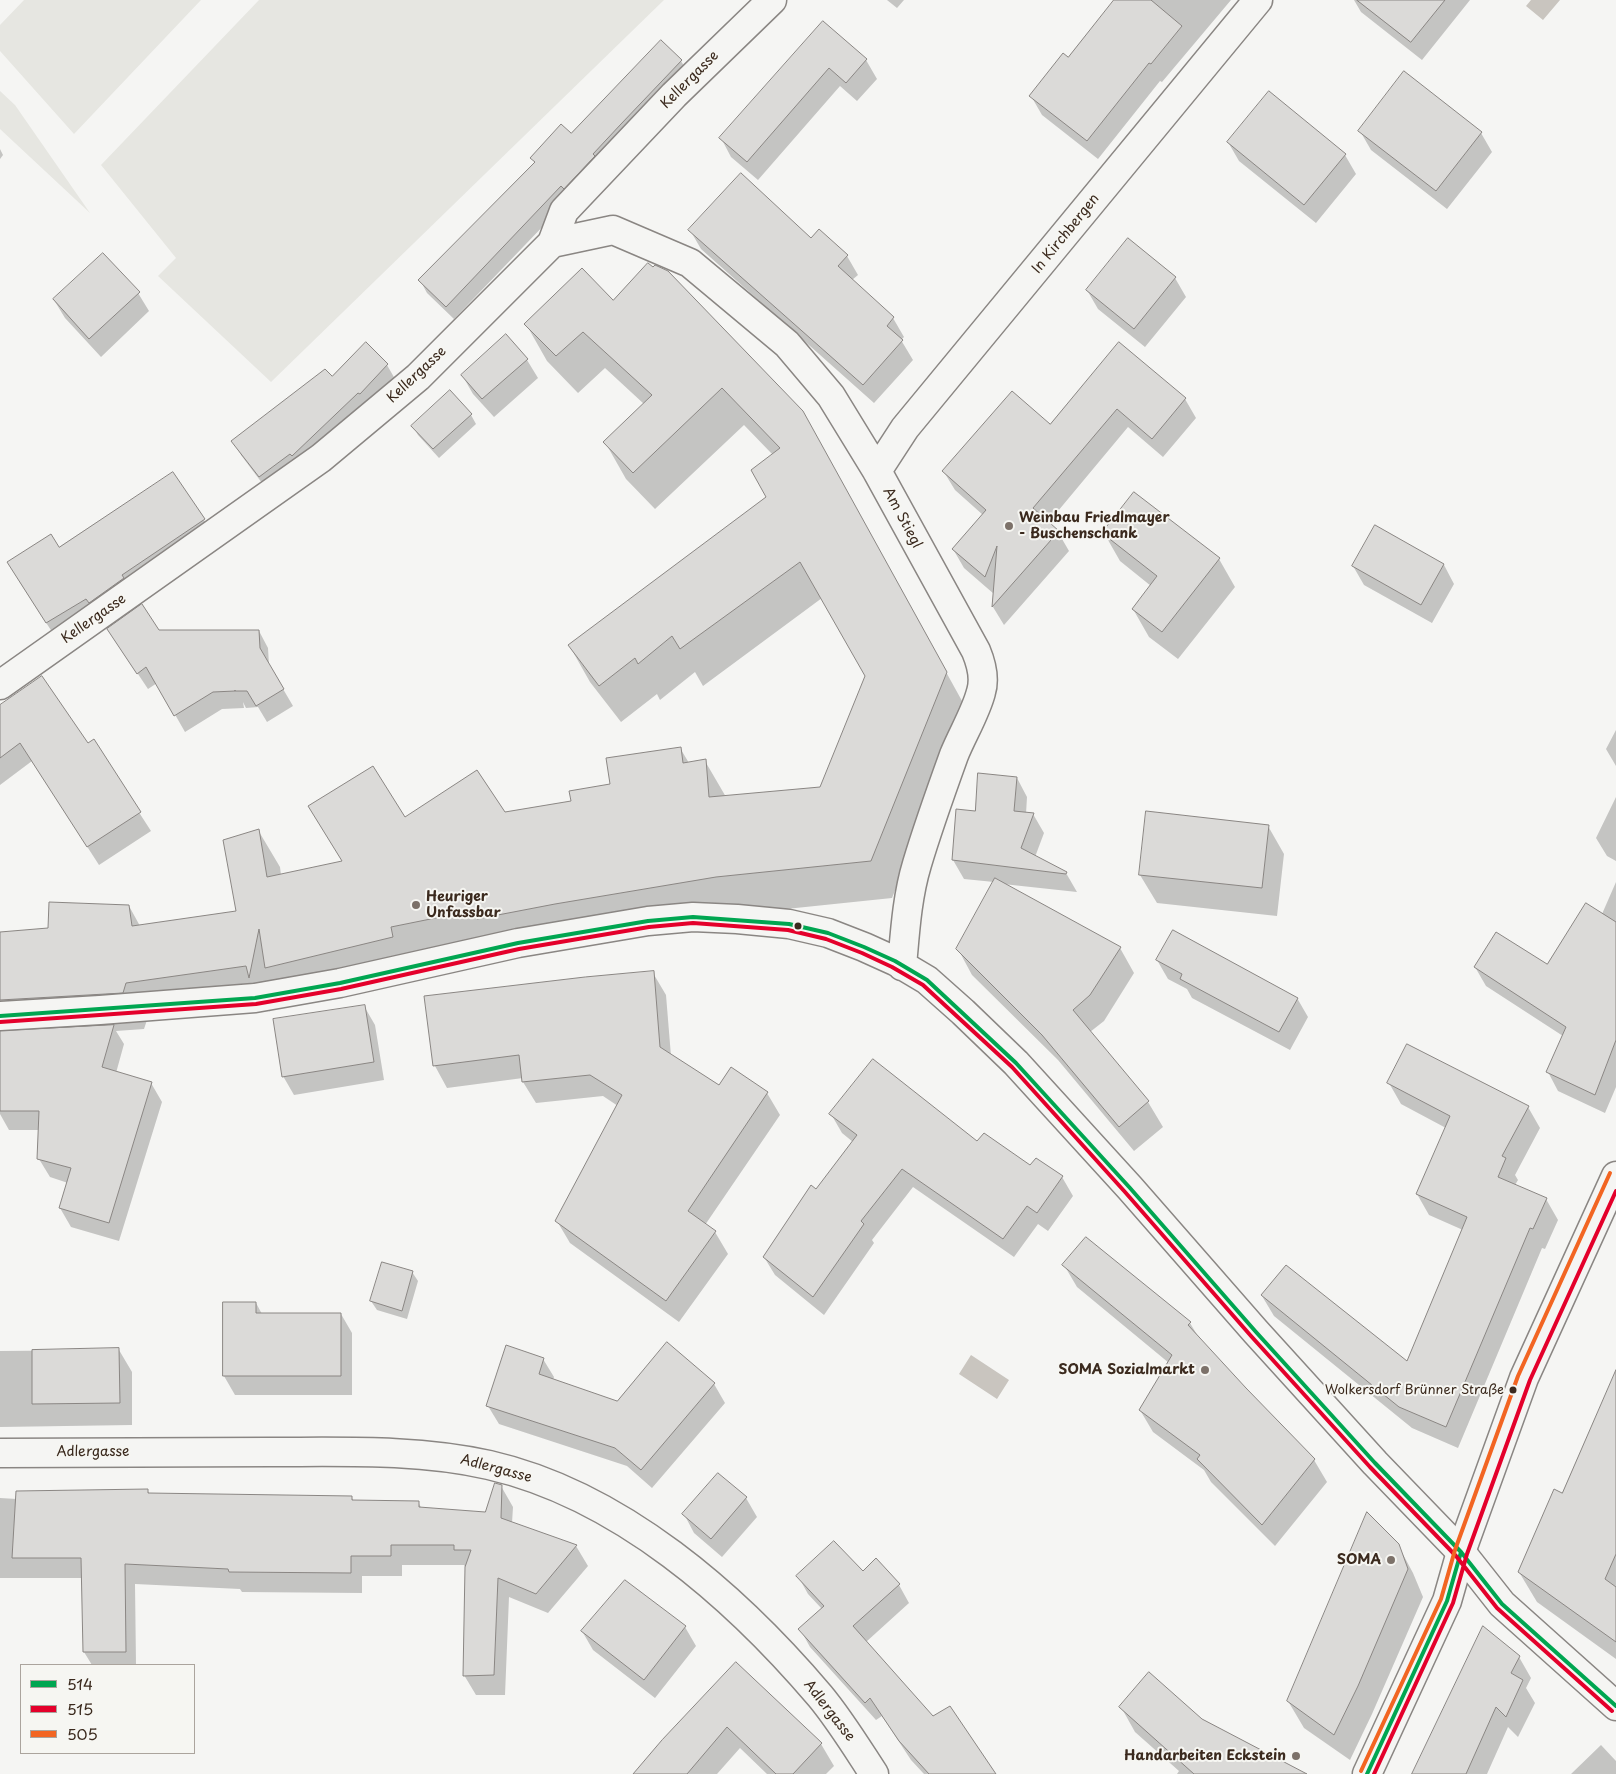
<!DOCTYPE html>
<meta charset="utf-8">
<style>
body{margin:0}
#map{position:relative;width:1616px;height:1774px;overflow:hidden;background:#f5f5f3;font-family:"Playpen Sans",sans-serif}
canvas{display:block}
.legend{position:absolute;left:20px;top:1664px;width:175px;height:90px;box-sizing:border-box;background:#f6f6f2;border:1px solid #aba49d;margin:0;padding:6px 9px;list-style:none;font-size:15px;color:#3b2a1e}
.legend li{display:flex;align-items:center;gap:10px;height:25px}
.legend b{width:25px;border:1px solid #aba49d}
</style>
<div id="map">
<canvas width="1616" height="1774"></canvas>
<ul class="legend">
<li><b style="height:6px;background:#00a651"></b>514</li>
<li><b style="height:6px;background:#e4002b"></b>515</li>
<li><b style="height:6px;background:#f26522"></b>505</li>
</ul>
</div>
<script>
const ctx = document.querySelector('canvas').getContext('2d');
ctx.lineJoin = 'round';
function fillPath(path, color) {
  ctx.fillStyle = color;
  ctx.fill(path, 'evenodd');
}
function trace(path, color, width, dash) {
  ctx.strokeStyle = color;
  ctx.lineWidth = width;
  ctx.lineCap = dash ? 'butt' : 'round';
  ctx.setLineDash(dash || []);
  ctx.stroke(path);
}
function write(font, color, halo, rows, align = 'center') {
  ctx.font = font + ' "Playpen Sans",sans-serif';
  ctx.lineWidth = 4;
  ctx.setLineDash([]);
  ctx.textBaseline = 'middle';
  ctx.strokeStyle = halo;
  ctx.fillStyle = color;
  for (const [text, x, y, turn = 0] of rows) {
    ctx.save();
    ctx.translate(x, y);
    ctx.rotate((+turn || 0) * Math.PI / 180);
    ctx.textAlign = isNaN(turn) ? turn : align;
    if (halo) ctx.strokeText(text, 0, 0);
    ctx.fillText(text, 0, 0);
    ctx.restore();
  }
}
const green = new Path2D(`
 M 24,0 L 201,0 L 74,134 L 0,51 L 0,25 Z
 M 259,0 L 664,0 L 271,382 L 158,276 L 176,258 L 101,165 Z
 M 0,91 L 15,105 L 90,213 L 0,129 Z`);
const water = new Path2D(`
 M 1531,0 L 1560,0 L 1543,20 L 1526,6 Z
 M 971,1355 L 1009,1380 L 997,1399 L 959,1374 Z`);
const shadow = new Path2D(`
 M 887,0 L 904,0 L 897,8 Z
 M 1116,0 L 1231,0 L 1162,82 L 1160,81 L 1098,159 L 1042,115 L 1031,96 L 1068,59 Z
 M 1354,0 L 1470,0 L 1422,60 L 1361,12 Z
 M 823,23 L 866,60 L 877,79 L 857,101 L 840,86 L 758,180 L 731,157 L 721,138 Z
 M 661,42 L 681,61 L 689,74 L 454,319 L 427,293 L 420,280 L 535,163 L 532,158 L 571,134 Z
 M 1405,73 L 1481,133 L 1492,152 L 1447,209 L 1371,150 L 1360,131 Z
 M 1269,92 L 1345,155 L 1356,174 L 1316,223 L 1239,161 L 1228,142 Z
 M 0,149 L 3,155 L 0,159 Z
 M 690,230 L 811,240 L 847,256 L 858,275 L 852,280 L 893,318 L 904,337 L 901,340 L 913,360 L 874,403 L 701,249 Z
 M 1128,240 L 1175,278 L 1186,297 L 1145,347 L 1098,309 L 1087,290 Z
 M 138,293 L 149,311 L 101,357 L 65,318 L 54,300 Z
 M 613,302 L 823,449 L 967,710 L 892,898 L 738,914 L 276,985 L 270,1012 L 265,1003 L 147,1020 L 144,1029 L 116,1031 L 124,1044 L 116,1073 L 151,1083 L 162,1102 L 119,1241 L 71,1227 L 60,1208 L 68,1183 L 50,1177 L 39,1159 L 40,1130 L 9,1130 L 0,1114 L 0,1033 L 10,1032 L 0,1016 L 0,933 L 50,929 L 129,906 L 140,926 L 237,912 L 258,830 L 280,867 L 281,875 L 343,862 L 309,807 L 405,819 L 504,813 L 572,802 L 612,785 L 680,748 L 689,763 L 705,761 L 726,797 L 821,789 L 866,676 L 822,598 L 703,686 L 695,672 L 660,700 L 657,694 L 621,722 L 590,682 L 569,645 L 768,497 L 773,455 L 744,425 L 655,509 L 626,479 L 605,442 L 644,404 L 605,368 L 578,393 L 547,361 L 526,324 Z
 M 1119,344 L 1185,399 L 1196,418 L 1163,457 L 1128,427 L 1048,523 L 1058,532 L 1069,551 L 1004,625 L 993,607 L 994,594 L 964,568 L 953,549 L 983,515 L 955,490 L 944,472 L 1050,426 Z
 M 527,360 L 538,378 L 494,417 L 473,394 L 462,375 Z
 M 387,365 L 395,379 L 268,491 L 241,455 L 233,441 L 332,378 Z
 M 471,415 L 476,424 L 439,458 L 418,435 L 413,426 Z
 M 204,520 L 214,538 L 58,641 L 19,581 L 59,549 Z
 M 1376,527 L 1444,565 L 1454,584 L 1432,623 L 1364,585 L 1353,566 Z
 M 1104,533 L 1219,559 L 1235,587 L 1178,659 L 1149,637 L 1133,609 L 1151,586 L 1120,561 Z
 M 108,629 L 159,631 L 259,631 L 268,648 L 269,665 L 293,706 L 267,722 L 258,707 L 246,708 L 243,702 L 244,708 L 222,709 L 185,732 L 157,683 L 148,689 Z
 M 0,707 L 88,744 L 93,741 L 151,831 L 99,865 L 32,761 L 0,785 Z
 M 1616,730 L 1616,766 L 1606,749 Z
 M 1017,778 L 1027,797 L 1026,814 L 1033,814 L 1044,833 L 1035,857 L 1066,873 L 1077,892 L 1003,884 L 1120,948 L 1134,973 L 1104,1021 L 1090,1032 L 1148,1102 L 1163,1127 L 1134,1151 L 1058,1060 L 972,975 L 958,949 L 994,882 L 964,879 L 953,860 L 976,812 Z
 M 1616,797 L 1616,861 L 1607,856 L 1596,838 Z
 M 1268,826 L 1284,854 L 1277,916 L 1157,903 L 1140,875 Z
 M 1616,882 L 1616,1087 L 1605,1113 L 1558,1091 L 1548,1072 L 1563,1036 L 1486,986 L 1475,967 L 1547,966 L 1602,914 Z
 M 1157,960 L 1297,998 L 1308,1017 L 1290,1050 L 1192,998 L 1187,989 L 1168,979 Z
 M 653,973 L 666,995 L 671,1056 L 719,1087 L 767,1093 L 780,1115 L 705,1225 L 715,1232 L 728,1254 L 679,1322 L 570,1243 L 557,1221 L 618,1106 L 603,1096 L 536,1103 L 523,1082 L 523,1078 L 447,1088 L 435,1066 L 425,997 Z
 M 364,1006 L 375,1025 L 384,1080 L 294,1095 L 283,1076 Z
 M 1389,1083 L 1528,1107 L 1540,1128 L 1515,1175 L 1518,1180 L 1515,1185 L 1546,1199 L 1558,1220 L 1545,1249 L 1542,1248 L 1458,1448 L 1412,1428 L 1274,1316 L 1262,1296 L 1407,1363 L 1463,1230 L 1429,1215 L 1417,1194 L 1446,1128 L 1401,1104 Z
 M 831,1114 L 978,1143 L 1031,1167 L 1062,1177 L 1073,1196 L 1048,1231 L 1038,1224 L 1014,1257 L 913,1187 L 872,1240 L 874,1243 L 824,1315 L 775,1275 L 764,1257 L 853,1142 L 842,1133 Z
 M 1064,1265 L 1190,1323 L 1199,1338 L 1245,1389 L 1314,1460 L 1327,1482 L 1275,1546 L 1211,1482 L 1204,1470 L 1153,1432 L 1140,1410 L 1169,1363 L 1077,1287 Z
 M 412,1272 L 418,1281 L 407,1319 L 377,1310 L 371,1301 Z
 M 225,1303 L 256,1303 L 262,1314 L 341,1314 L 352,1333 L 352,1395 L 235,1395 L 224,1376 Z
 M 119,1350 L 132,1372 L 132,1425 L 0,1427 L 0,1433 L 0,1351 Z
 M 543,1359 L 554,1377 L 553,1380 L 617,1402 L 714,1384 L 725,1403 L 652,1488 L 627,1466 L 499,1424 L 488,1406 Z
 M 1616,1373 L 1616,1659 L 1537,1602 L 1519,1572 L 1563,1495 Z
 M 718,1475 L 746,1498 L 757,1517 L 722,1557 L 694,1533 L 684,1514 Z
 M 501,1486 L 513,1507 L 512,1523 L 576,1546 L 588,1566 L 548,1613 L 509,1597 L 505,1695 L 476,1695 L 464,1675 L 466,1569 L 464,1565 L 402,1565 L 402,1576 L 362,1576 L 362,1593 L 242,1592 L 240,1589 L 135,1584 L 136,1665 L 92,1665 L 84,1652 L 83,1578 L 0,1578 L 0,1498 L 17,1499 L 147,1490 L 150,1494 L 351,1497 L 354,1501 L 418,1502 L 422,1509 L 486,1513 Z
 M 1398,1545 L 1413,1573 L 1423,1597 L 1372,1714 L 1350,1760 L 1304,1728 L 1288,1701 Z
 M 862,1573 L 899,1585 L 909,1603 L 866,1642 L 933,1718 L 994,1774 L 924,1774 L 911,1760 L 882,1716 L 876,1720 L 810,1647 L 800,1629 L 822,1609 L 808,1594 L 798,1576 Z
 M 685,1627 L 696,1646 L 655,1698 L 593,1650 L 582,1631 Z
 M 1519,1657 L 1531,1678 L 1526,1688 L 1535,1703 L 1518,1737 L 1508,1727 L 1487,1774 L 1413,1774 Z
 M 736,1664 L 821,1744 L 834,1766 L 826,1774 L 767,1774 L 740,1748 L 717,1774 L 635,1774 Z
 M 1121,1707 L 1202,1720 L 1304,1774 L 1177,1774 L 1179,1771 L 1135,1732 Z
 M 1601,1745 L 1616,1761 L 1616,1774 L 1571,1774 Z`);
const building = new Path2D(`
 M 1114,0 L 1151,0 L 1182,26 L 1151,64 L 1149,63 L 1087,141 L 1029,96 L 1063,53 L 1068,57 Z
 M 1357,0 L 1445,0 L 1411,42 Z
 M 823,21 L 867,59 L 846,83 L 829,68 L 747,162 L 719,138 Z
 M 661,40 L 682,60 L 621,124 L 593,154 L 595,156 L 564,189 L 561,186 L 446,307 L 418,280 L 535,162 L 530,158 L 561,124 L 571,133 Z
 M 1404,71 L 1482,132 L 1436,191 L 1358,131 Z
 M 1269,91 L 1346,154 L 1304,205 L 1227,142 Z
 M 741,173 L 811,238 L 819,229 L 848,255 L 838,266 L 894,317 L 887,326 L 903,340 L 863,385 L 688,230 Z
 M 1128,238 L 1176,277 L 1134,329 L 1086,290 Z
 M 103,253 L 140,292 L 89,339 L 53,299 Z
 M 648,263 L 653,267 L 655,265 L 668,271 L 803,411 L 947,672 L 871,861 L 716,877 L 555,904 L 477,919 L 475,910 L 391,927 L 393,937 L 265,968 L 259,929 L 249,978 L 246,966 L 126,983 L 123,993 L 0,1000 L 0,932 L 48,928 L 49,902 L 129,905 L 132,926 L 236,911 L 223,840 L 259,829 L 267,877 L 342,861 L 308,806 L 373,766 L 405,817 L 477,770 L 505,812 L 571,801 L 569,791 L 610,784 L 606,758 L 681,747 L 683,763 L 706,759 L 709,797 L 820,787 L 865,676 L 800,562 L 680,649 L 672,636 L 638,664 L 635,658 L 599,686 L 568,645 L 766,497 L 751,470 L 780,448 L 722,388 L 633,473 L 603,442 L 652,395 L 583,332 L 556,356 L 524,324 L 582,268 L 613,300 Z
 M 506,334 L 528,359 L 482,399 L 461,375 Z
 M 366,342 L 388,364 L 360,394 L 358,393 L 292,456 L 290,454 L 259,477 L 231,441 L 325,369 L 332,376 Z
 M 1119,342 L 1186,398 L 1152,439 L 1117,409 L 1033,508 L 1059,531 L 992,607 L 997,546 L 985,577 L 952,549 L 986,510 L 942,471 L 1012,391 L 1050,424 Z
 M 450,390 L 472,414 L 433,449 L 411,426 Z
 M 173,472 L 205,519 L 122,575 L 124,578 L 89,603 L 86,599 L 46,623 L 7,562 L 51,534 L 59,547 Z
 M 1134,492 L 1220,558 L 1162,632 L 1132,609 L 1157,576 L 1102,533 Z
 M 1375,525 L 1444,564 L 1421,605 L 1352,566 Z
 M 142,604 L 159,630 L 259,630 L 260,648 L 284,689 L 256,706 L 247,691 L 235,691 L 235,690 L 235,691 L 213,692 L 174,716 L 146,667 L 137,674 L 107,629 Z
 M 42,676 L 88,743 L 94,739 L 141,812 L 87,847 L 20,743 L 0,758 L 0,705 Z
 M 978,773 L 1017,777 L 1014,811 L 1034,813 L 1021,848 L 1067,872 L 1066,874 L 952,860 L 956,809 L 975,811 Z
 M 1146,811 L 1269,825 L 1262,888 L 1139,875 Z
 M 995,878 L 1121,947 L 1090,995 L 1073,1010 L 1149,1101 L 1119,1127 L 1042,1035 L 956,949 Z
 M 1586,903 L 1616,922 L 1616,1040 L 1595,1095 L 1546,1072 L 1566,1027 L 1474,967 L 1496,932 L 1547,964 Z
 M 1173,930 L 1298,998 L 1279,1032 L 1180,979 L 1182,974 L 1156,960 Z
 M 654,971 L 660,1047 L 719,1085 L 731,1067 L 768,1092 L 688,1211 L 716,1231 L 666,1301 L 555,1221 L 622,1095 L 590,1075 L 522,1082 L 519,1055 L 433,1066 L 424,996 L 585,977 Z
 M 365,1005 L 374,1062 L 282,1077 L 273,1019 Z
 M 114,1025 L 102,1067 L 152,1082 L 109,1223 L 59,1208 L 71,1168 L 37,1159 L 39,1111 L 0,1111 L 0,1031 Z
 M 1407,1044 L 1529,1106 L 1502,1156 L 1506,1158 L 1498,1177 L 1547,1198 L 1533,1229 L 1530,1228 L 1446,1427 L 1399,1407 L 1261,1295 L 1286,1265 L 1407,1361 L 1467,1217 L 1416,1194 L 1450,1116 L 1387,1083 Z
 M 873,1059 L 977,1141 L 984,1133 L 1030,1165 L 1036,1158 L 1063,1176 L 1037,1213 L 1027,1206 L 1003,1239 L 902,1169 L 861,1221 L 864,1224 L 813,1297 L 763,1257 L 811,1185 L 816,1189 L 857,1135 L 829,1114 Z
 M 1086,1237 L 1191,1322 L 1188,1325 L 1246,1388 L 1315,1459 L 1262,1525 L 1197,1459 L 1200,1455 L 1139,1410 L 1172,1355 L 1062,1265 Z
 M 382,1262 L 413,1271 L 402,1311 L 370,1301 Z
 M 223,1302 L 256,1302 L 256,1313 L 341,1313 L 341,1376 L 223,1376 Z
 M 667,1342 L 715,1383 L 641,1470 L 615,1448 L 486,1406 L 506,1345 L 544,1358 L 539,1374 L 617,1401 Z
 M 119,1348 L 120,1403 L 32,1404 L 32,1350 Z
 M 1616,1370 L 1616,1554 L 1605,1579 L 1616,1587 L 1616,1642 L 1518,1572 L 1554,1489 L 1562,1493 Z
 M 718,1473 L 747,1497 L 711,1539 L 682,1514 Z
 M 495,1483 L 502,1485 L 501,1518 L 577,1545 L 536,1594 L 498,1578 L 494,1675 L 463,1676 L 465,1567 L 471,1550 L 454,1550 L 454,1545 L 391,1545 L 391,1556 L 351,1556 L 351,1573 L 229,1572 L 228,1569 L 125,1564 L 126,1652 L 83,1652 L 81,1558 L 12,1558 L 16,1491 L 148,1489 L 148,1493 L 352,1496 L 352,1500 L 419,1501 L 419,1507 L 485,1512 Z
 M 1367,1512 L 1399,1544 L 1408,1569 L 1358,1686 L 1334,1735 L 1287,1701 Z
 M 834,1541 L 863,1571 L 876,1558 L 900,1584 L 853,1626 L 933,1716 L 950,1706 L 996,1774 L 929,1774 L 899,1741 L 870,1698 L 865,1703 L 798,1629 L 824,1606 L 796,1576 Z
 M 625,1580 L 686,1626 L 644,1680 L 581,1631 Z
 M 1483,1626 L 1520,1656 L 1511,1673 L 1523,1680 L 1506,1717 L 1496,1707 L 1466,1774 L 1412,1774 Z
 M 736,1662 L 822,1743 L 793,1774 L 776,1774 L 727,1727 L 687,1774 L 633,1774 L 662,1740 Z
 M 1149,1672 L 1202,1719 L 1307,1774 L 1194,1774 L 1119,1707 Z`);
const minor = new Path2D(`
 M 552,243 L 613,230 L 690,263 L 787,344 L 831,396 L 877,471 L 976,651 C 981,663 985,679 981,692 C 976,712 962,735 954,755 C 941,791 928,827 917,864 C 907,897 905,932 902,966
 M 877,471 L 905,428 L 1258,0
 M 0,685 L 321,458 L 418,377 L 552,243 L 564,211 L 674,95 L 772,0
 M 0,1016 L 100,1010 L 255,998 L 340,983 L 518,943 L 648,921 L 693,917 L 737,919 L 789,924 L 828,933 L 864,947 L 895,961 L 927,980 L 963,1012 L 1016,1063 L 1130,1188 L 1256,1332 L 1375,1463 L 1461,1552 L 1502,1604 L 1616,1706`);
const major = new Path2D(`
 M 0,1453 C 90,1453 180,1452 270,1452 C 343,1452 418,1449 489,1465 C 620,1495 735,1596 820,1696 C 840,1720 857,1748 874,1774
 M 1367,1774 L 1447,1601 L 1461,1552 L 1524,1378 L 1616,1176`);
const bus1 = new Path2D(`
 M 0,1016 L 255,998 L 340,983 L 518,943 L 648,921 L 693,917 L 789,924 L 828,933 L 864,947 L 895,961 L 927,980 L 1016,1063 L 1130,1188 L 1256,1332 L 1375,1463 L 1461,1552 L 1502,1604 L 1616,1706
 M 1367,1774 L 1447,1601 L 1461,1552`);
const bus2 = new Path2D(`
 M 0,1022 L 256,1004 L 341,989 L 519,949 L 649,927 L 693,923 L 788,930 L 826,939 L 862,953 L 892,967 L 923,985 L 1012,1067 L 1125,1192 L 1251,1336 L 1370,1467 L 1456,1556 L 1497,1608 L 1612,1711
 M 1374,1774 L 1453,1603 L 1467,1554 L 1530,1380 L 1616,1191`);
const bus3 = new Path2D(`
 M 1361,1771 L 1441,1599 L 1455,1550 L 1518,1376 L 1610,1173`);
const markers = [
 [1009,526,5,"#7c7169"],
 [416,905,5,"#7c7169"],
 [798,926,4.5,"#3b2a1e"],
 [1205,1370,5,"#7c7169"],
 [1513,1390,4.5,"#3b2a1e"],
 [1391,1560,5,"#7c7169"],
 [1296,1756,5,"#7c7169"]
];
const busNames = [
 ["Wolkersdorf Brünner Straße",1504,1390]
];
const streetNames = [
 ["Kellergasse",690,80,-45],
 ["In Kirchbergen",1066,234,-51],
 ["Kellergasse",417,375,-43],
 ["Am Stiegl",902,518,62],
 ["Kellergasse",94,619,-35],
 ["Adlergasse",93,1452],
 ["Adlergasse",496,1469,15],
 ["Adlergasse",829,1711,52]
];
const poiNames = [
 ["Weinbau Friedlmayer",1019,518,"left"],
 ["- Buschenschank",1019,534,"left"],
 ["Heuriger",426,897,"left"],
 ["Unfassbar",426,913,"left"],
 ["SOMA Sozialmarkt",1195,1370],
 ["SOMA",1381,1560],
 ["Handarbeiten Eckstein",1286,1756]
];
fillPath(green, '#e6e6e1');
fillPath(water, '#c9c5bf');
fillPath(shadow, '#0003');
fillPath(building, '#dbdad8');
trace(building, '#8a8683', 1);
trace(minor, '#8a8683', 31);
trace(major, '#8a8683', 31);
trace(minor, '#f5f5f3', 28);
trace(major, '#f5f5f3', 28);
trace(bus1, '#00a651', 4);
trace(bus2, '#e4002b', 4);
trace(bus3, '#f26522', 4);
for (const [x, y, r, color] of markers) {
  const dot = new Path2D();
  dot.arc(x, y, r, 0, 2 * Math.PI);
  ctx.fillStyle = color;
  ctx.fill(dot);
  trace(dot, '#f6f6f2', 2);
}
write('13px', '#3b2a1e', '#f6f6f2', busNames, 'right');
write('14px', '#3b2a1e', '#f6f6f2', streetNames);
write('bold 14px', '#3b2a1e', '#f6f6f2', poiNames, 'right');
</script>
